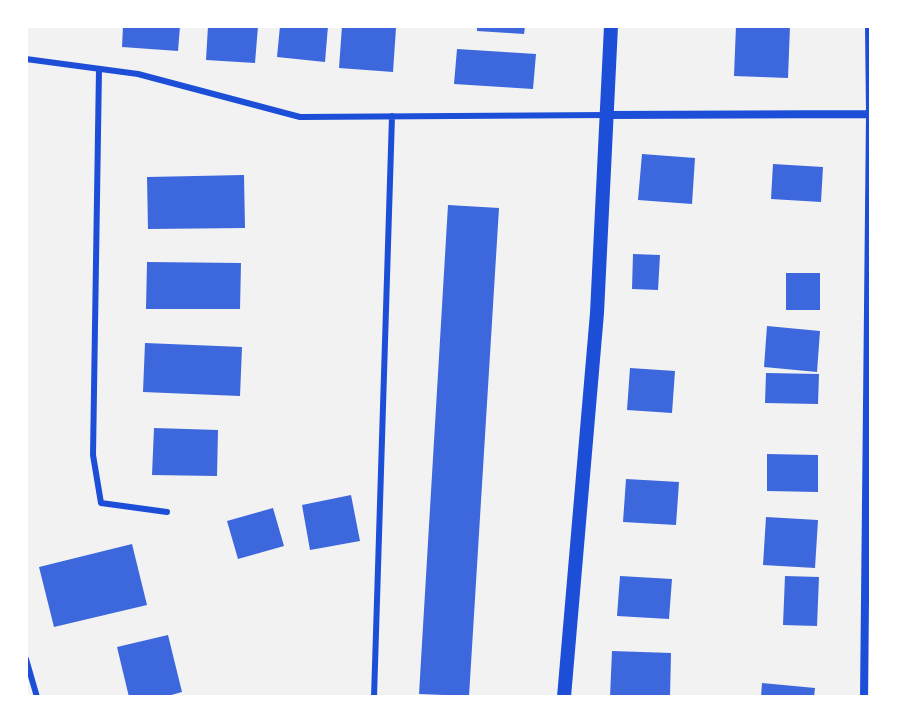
<!DOCTYPE html>
<style>
body{margin:0}
#map{position:relative;width:897px;height:723px;overflow:hidden;background:#f2f2f2;font-family:Montserrat,sans-serif}
canvas{display:block}
.frame{position:absolute;inset:0;border:28px solid #fff;pointer-events:none}
</style>
<div id="map">
<canvas width="897" height="723"></canvas>
<div class="frame"></div>
</div>
<script>
const ctx = document.querySelector('canvas').getContext('2d');
ctx.lineJoin = 'round';
function fillPath(path, color) {
  ctx.fillStyle = color;
  ctx.fill(path, 'evenodd');
}
function trace(path, color, width, dash) {
  ctx.strokeStyle = color;
  ctx.lineWidth = width;
  ctx.lineCap = dash ? 'butt' : 'round';
  ctx.setLineDash(dash || []);
  ctx.stroke(path);
}
const building = new Path2D(`
 M 123,26 L 180,26 L 178,51 L 122,47 Z
 M 208,26 L 258,26 L 255,63 L 206,60 Z
 M 280,26 L 328,26 L 325,62 L 277,57 Z
 M 342,26 L 396,28 L 393,72 L 339,68 Z
 M 477,26 L 525,26 L 524,34 L 477,31 Z
 M 736,26 L 790,26 L 788,78 L 734,76 Z
 M 457,49 L 536,54 L 533,89 L 454,84 Z
 M 642,154 L 695,158 L 692,204 L 638,200 Z
 M 773,164 L 823,167 L 821,202 L 771,199 Z
 M 244,175 L 245,228 L 148,229 L 147,177 Z
 M 448,205 L 499,208 L 469,696 L 419,694 Z
 M 633,254 L 660,255 L 658,290 L 632,289 Z
 M 147,262 L 241,263 L 240,309 L 146,309 Z
 M 786,273 L 820,273 L 820,310 L 786,310 Z
 M 767,326 L 820,331 L 817,372 L 764,367 Z
 M 145,343 L 242,347 L 240,396 L 143,392 Z
 M 630,368 L 675,371 L 672,413 L 627,410 Z
 M 766,373 L 819,374 L 818,404 L 765,403 Z
 M 154,428 L 218,430 L 217,476 L 152,475 Z
 M 767,454 L 818,455 L 818,492 L 767,491 Z
 M 626,479 L 679,482 L 676,525 L 623,522 Z
 M 351,495 L 360,541 L 310,550 L 302,505 Z
 M 273,508 L 284,546 L 238,559 L 227,521 Z
 M 766,517 L 818,520 L 815,568 L 763,565 Z
 M 132,544 L 147,605 L 54,627 L 39,567 Z
 M 620,576 L 672,579 L 669,619 L 617,616 Z
 M 785,576 L 819,577 L 817,626 L 783,625 Z
 M 168,635 L 182,692 L 164,697 L 129,697 L 117,647 Z
 M 612,651 L 671,653 L 670,697 L 610,697 Z
 M 762,683 L 815,688 L 814,697 L 761,697 Z`);
const service = new Path2D(`
 M 26,59 L 138,74 L 300,117 L 607,115
 M 99,69 L 93,455 L 101,503 L 167,512
 M 26,659 L 37,697
 M 374,697 L 392,116`);
const minor = new Path2D(`
 M 607,115 L 871,114
 M 864,697 L 870,114 L 869,26`);
const tertiary = new Path2D(`
 M 564,697 L 597,313 L 611,26`);
fillPath(building, '#3d67dc');
trace(service, '#1d4ed8', 6);
trace(minor, '#1d4ed8', 8);
trace(tertiary, '#1d4ed8', 14);
</script>
